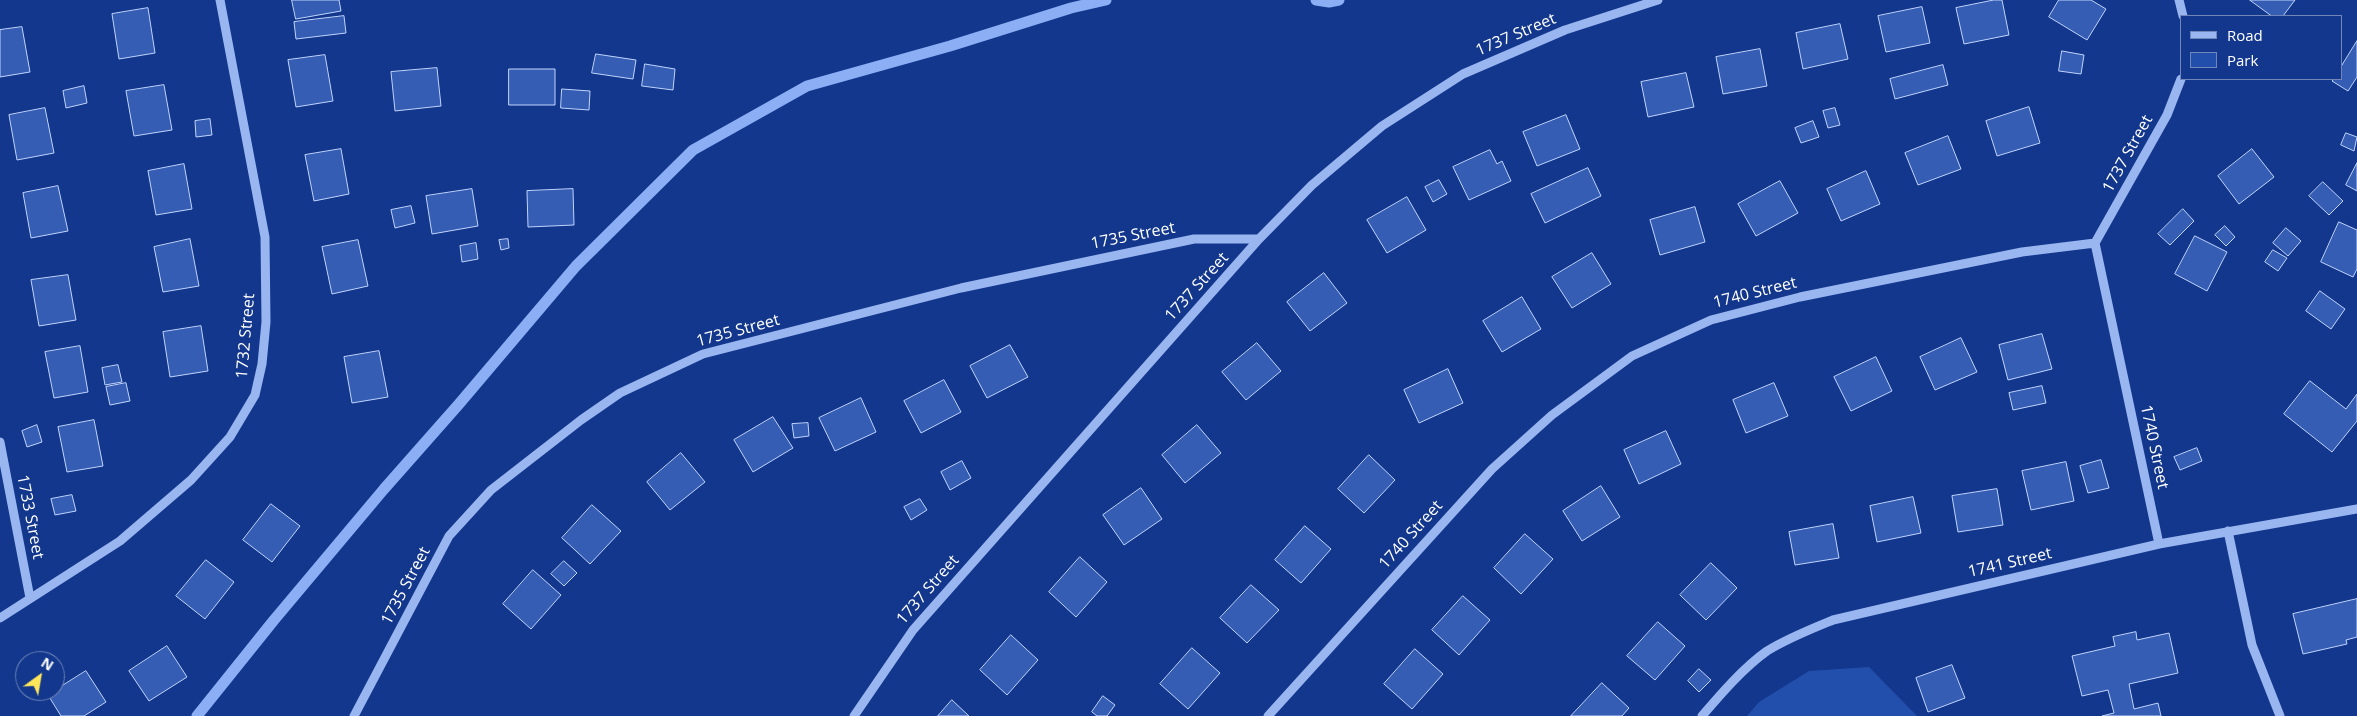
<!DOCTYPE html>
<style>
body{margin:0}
#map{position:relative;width:2357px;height:716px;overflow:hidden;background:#12378c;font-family:"Open Sans",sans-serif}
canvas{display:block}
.legend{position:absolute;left:2180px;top:15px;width:162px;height:65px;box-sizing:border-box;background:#12378c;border:1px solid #7187ba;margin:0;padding:6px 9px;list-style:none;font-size:15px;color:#fff}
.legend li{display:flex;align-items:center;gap:10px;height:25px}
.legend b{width:25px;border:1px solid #7187ba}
.north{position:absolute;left:15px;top:651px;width:50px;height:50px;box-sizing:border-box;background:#12378c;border:1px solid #7187ba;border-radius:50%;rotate:32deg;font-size:14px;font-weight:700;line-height:20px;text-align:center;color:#fff}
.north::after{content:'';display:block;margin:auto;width:18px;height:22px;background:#ffe55a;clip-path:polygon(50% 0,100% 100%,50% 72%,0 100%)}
</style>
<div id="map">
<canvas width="2357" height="716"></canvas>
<ul class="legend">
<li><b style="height:6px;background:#9ab6f1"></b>Road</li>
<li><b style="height:14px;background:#234fac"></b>Park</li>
</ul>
<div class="north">N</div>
</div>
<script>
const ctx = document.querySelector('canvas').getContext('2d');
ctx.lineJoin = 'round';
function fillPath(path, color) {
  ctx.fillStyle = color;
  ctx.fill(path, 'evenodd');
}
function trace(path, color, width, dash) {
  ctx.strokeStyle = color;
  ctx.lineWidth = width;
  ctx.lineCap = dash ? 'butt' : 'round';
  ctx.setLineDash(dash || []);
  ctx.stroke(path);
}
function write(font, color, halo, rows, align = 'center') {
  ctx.font = font + ' "Open Sans",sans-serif';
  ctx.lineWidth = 4.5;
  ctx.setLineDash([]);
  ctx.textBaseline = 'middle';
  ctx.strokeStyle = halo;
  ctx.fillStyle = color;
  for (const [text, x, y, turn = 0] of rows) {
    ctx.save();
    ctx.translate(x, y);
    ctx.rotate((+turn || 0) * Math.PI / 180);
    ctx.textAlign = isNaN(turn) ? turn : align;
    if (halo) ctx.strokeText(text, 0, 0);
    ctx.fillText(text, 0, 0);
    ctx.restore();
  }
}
const green = new Path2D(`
 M 1869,667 L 1917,716 L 1747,716 L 1759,702 L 1809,671 Z`);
const stream = new Path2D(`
 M 1316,0 L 1329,2 L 1339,0
 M 197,716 L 274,620 L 384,489 L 459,404 L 576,266 L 693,150 L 807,86 L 950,46 L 1071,8 L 1106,0`);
const building = new Path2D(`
 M 292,0 L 339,0 L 341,11 L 296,19 Z
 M 1994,0 L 2002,0 L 2009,35 L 1964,44 L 1956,8 Z
 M 2059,0 L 2091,0 L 2106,9 L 2087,40 L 2049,17 Z
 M 2250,0 L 2295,0 L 2283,16 L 2272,16 Z
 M 1922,7 L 1930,43 L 1886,52 L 1878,16 Z
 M 148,8 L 155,53 L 119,59 L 112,14 Z
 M 344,16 L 346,33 L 296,39 L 294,22 Z
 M 1840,24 L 1848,59 L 1803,69 L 1796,33 Z
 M 22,27 L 30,72 L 0,77 L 0,30 Z
 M 2357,41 L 2357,77 L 2348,91 L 2332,81 L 2334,79 L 2341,79 L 2341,67 Z
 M 1760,49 L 1767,86 L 1723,94 L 1716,57 Z
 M 2062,51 L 2084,55 L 2081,74 L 2059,71 Z
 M 596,54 L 636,60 L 633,79 L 592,73 Z
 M 325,55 L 333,101 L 296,107 L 288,60 Z
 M 645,64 L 675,69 L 673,90 L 642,86 Z
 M 1943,65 L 1948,85 L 1895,99 L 1890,79 Z
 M 437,68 L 441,106 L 395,111 L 391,72 Z
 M 509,69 L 555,69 L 555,105 L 509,105 Z
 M 1686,73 L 1694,107 L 1648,117 L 1641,82 Z
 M 164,85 L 172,130 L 134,136 L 126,91 Z
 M 84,86 L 87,103 L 66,108 L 63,91 Z
 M 562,89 L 590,91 L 589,110 L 561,108 Z
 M 2029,107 L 2040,143 L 1997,156 L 1986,121 Z
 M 45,108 L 54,153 L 17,160 L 9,115 Z
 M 1835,108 L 1840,125 L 1828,128 L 1823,111 Z
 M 1566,115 L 1580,149 L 1537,166 L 1523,132 Z
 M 210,119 L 212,135 L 196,137 L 195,121 Z
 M 1813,121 L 1819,137 L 1801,143 L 1795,128 Z
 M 2346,133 L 2357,137 L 2354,151 L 2341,145 Z
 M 1948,136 L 1961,169 L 1918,185 L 1905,153 Z
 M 341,149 L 349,194 L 314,201 L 305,155 Z
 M 2252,149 L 2274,177 L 2239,204 L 2218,176 Z
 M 1490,150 L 1497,164 L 1502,161 L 1511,181 L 1469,200 L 1453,167 Z
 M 2357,163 L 2357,191 L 2346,185 Z
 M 184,164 L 192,209 L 156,215 L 148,171 Z
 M 1588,168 L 1601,196 L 1545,223 L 1531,194 Z
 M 1866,171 L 1880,204 L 1841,221 L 1827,189 Z
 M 1439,180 L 1447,194 L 1433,202 L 1425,187 Z
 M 1780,181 L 1798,213 L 1756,236 L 1738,204 Z
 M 2323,182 L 2343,201 L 2329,215 L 2309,196 Z
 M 58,186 L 68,231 L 31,238 L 23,193 Z
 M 472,189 L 478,226 L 432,234 L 426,196 Z
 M 573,189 L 574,225 L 528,227 L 527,191 Z
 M 1407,197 L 1426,230 L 1387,253 L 1367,220 Z
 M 411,206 L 415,223 L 395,228 L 391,210 Z
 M 1695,207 L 1705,242 L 1660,255 L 1650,220 Z
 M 2183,209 L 2194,221 L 2170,245 L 2158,234 Z
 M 2339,222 L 2357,230 L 2357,269 L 2353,277 L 2321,262 Z
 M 2225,226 L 2235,237 L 2226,246 L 2215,235 Z
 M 2286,228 L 2301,241 L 2288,256 L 2273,243 Z
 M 2195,236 L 2227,252 L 2207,291 L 2175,274 Z
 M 190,239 L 199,286 L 163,292 L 154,247 Z
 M 508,239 L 509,248 L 501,250 L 499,240 Z
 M 358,240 L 368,286 L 332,294 L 322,247 Z
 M 476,243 L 478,259 L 462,262 L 460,246 Z
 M 2273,250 L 2287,258 L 2278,271 L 2265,262 Z
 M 1592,253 L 1611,284 L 1572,308 L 1552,277 Z
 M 1324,273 L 1347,303 L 1310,331 L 1287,302 Z
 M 68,275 L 76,320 L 39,326 L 31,280 Z
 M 2320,291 L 2345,309 L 2331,329 L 2306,311 Z
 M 1522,297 L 1541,329 L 1502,352 L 1483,321 Z
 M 201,326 L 208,371 L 170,377 L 163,332 Z
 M 2042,334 L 2052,369 L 2008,380 L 1999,345 Z
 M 1961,338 L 1977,372 L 1935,390 L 1920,357 Z
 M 1257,343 L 1281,371 L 1246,400 L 1222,372 Z
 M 1010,345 L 1028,377 L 987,398 L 970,366 Z
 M 80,346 L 88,392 L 54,398 L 45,352 Z
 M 379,351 L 388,397 L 352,403 L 344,357 Z
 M 1876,357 L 1892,391 L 1851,411 L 1834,377 Z
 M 118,365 L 122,382 L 105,385 L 102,368 Z
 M 1448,369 L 1463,403 L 1419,423 L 1404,390 Z
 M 944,380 L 961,412 L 921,433 L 904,401 Z
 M 2310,381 L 2346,409 L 2357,394 L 2357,421 L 2332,452 L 2284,414 Z
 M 126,383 L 130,401 L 110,405 L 106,387 Z
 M 1774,383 L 1788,416 L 1746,433 L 1733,400 Z
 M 2042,386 L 2046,403 L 2013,410 L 2009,393 Z
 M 861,398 L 876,432 L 835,451 L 819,418 Z
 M 773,417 L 793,448 L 753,472 L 734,440 Z
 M 94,420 L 103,466 L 67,472 L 58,427 Z
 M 808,423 L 809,436 L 794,438 L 792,424 Z
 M 37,425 L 42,442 L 27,447 L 22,431 Z
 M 1197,425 L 1221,453 L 1185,483 L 1162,455 Z
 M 1666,431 L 1681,464 L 1639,484 L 1624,450 Z
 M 2197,448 L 2202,461 L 2180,470 L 2174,457 Z
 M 681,453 L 705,482 L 670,510 L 647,482 Z
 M 1369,455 L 1395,480 L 1364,513 L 1338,489 Z
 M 2101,460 L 2109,488 L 2088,493 L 2080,466 Z
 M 962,461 L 971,478 L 950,490 L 941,472 Z
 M 2066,462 L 2074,501 L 2031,510 L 2022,471 Z
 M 1601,486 L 1620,517 L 1582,541 L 1563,511 Z
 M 1141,488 L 1162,519 L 1124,545 L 1103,515 Z
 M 1997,489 L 2003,525 L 1958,532 L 1952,496 Z
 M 72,495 L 76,511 L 55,515 L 51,499 Z
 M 1913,497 L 1921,533 L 1877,542 L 1870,506 Z
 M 920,499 L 927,510 L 911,520 L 904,507 Z
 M 271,504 L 300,526 L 272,562 L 243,540 Z
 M 592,505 L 621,531 L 590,564 L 562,538 Z
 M 1833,524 L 1839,558 L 1795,565 L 1789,532 Z
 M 1305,526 L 1331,549 L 1301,583 L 1275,560 Z
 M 1525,534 L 1553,559 L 1521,594 L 1494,568 Z
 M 1080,557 L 1107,582 L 1076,617 L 1049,592 Z
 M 206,560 L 234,582 L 205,619 L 176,596 Z
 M 564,561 L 577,573 L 564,586 L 551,574 Z
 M 1711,563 L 1737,588 L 1706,620 L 1680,595 Z
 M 533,570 L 561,595 L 531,629 L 503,604 Z
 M 1251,585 L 1279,610 L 1247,643 L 1220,618 Z
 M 1463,596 L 1490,620 L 1459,655 L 1432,630 Z
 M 2357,599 L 2357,637 L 2346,640 L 2347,644 L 2303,654 L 2293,614 Z
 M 1658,622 L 1685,646 L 1655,680 L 1627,656 Z
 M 2136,632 L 2137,640 L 2169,633 L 2178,673 L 2129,684 L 2134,709 L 2158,703 L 2161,716 L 2102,716 L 2114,713 L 2108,690 L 2082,696 L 2072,656 L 2115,646 L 2113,637 Z
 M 1011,635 L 1038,660 L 1007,695 L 980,670 Z
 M 167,646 L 187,677 L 149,701 L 129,671 Z
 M 1192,648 L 1220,673 L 1188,709 L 1160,684 Z
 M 1415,649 L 1443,674 L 1412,709 L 1384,684 Z
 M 1952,665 L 1965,698 L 1928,712 L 1916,678 Z
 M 1699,669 L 1711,680 L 1699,692 L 1688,681 Z
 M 86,671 L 106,702 L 84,716 L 61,716 L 48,695 Z
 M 1602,683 L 1629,708 L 1622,716 L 1571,716 Z
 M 1103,696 L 1115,705 L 1107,716 L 1097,716 L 1092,712 Z
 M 952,700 L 969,716 L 938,716 Z`);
const minor = new Path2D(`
 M 2179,0 L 2183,16
 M 2095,243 L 2159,544
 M 2095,243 L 2167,115 L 2181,79
 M 0,442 L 30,598
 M 2228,531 L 2252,645 L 2280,716
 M 0,618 L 120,541 L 191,480 L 230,437 L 255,395 L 262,364 L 266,322 L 265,237 L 220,0
 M 354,716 L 449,536 L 491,490 L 581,420 L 620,393 L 703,354 L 961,288 L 1194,239 L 1259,239
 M 854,716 L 913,630 L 1259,239 L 1312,185 L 1382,126 L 1463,74 L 1565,30 L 1658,0
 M 1268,716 L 1492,469 L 1552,415 L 1632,356 L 1711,320 L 1800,297 L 2022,252 L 2095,243
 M 1702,716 C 1720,695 1744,667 1767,651 C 1788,638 1811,629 1833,620 L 2159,544 L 2357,509`);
const streetNames = [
 ["1737 Street",1516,35,-23],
 ["1737 Street",2128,154,-61],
 ["1735 Street",1133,236,-11],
 ["1737 Street",1197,287,-48],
 ["1740 Street",1755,293,-14],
 ["1735 Street",738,331,-15],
 ["1732 Street",246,336,-85],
 ["1740 Street",2154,447,78],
 ["1733 Street",30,517,79],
 ["1740 Street",1411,535,-48],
 ["1741 Street",2010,563,-13],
 ["1735 Street",406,586,-62],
 ["1737 Street",928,590,-49]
];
fillPath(green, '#234fac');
trace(stream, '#8baef5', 11);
fillPath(building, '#355db4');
trace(building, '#c0d4fd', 1);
trace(minor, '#9ab6f1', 9);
write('16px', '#fff', '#12378c', streetNames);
</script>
